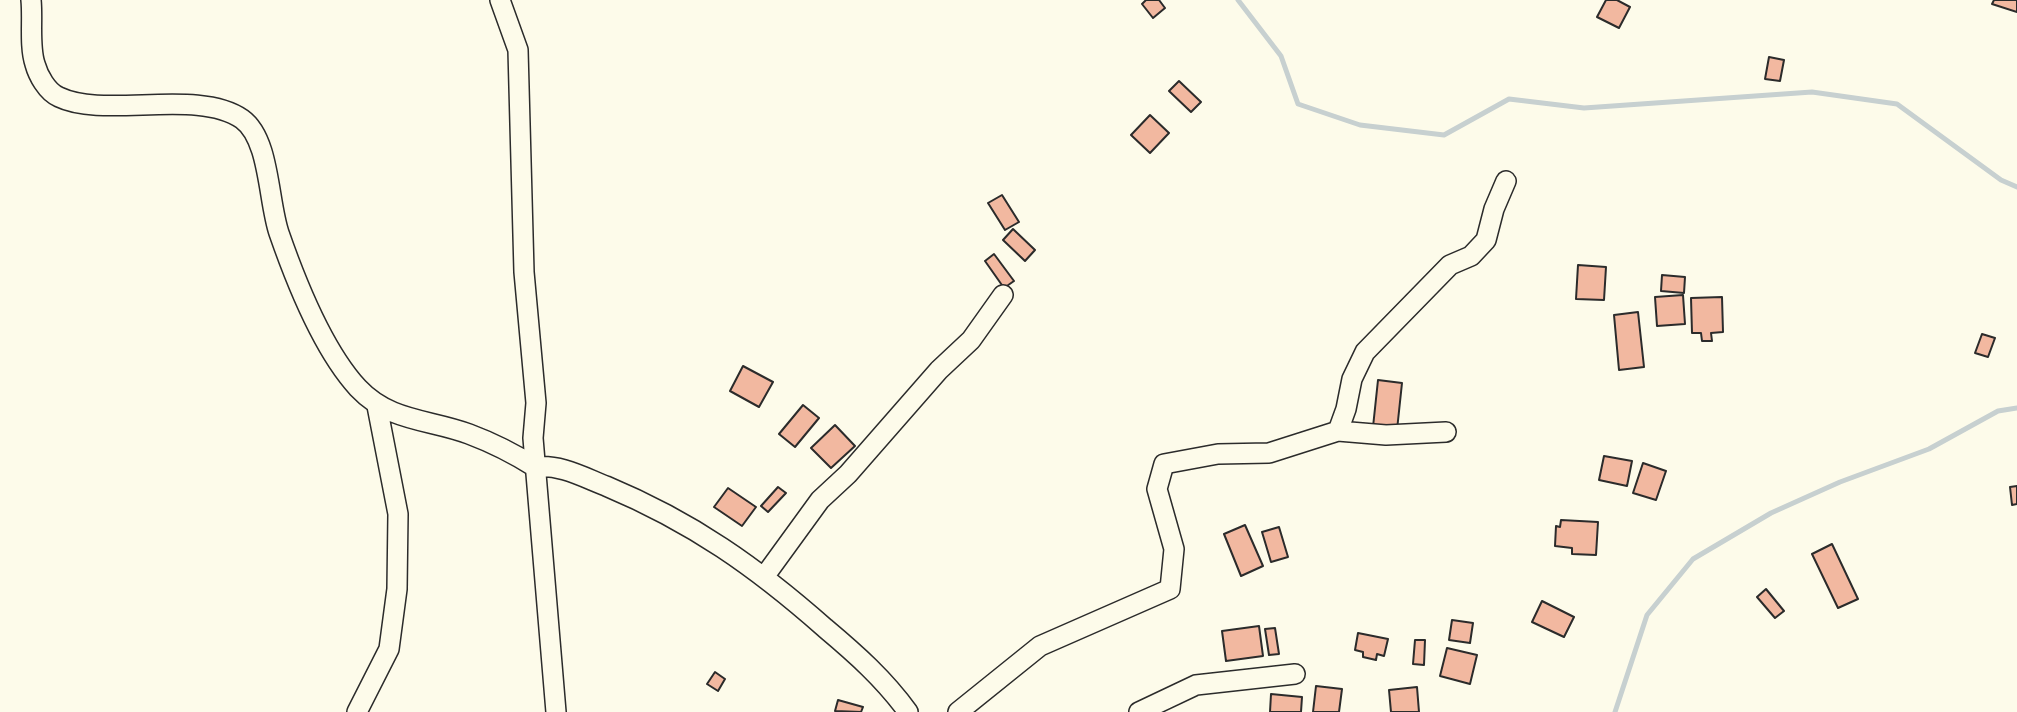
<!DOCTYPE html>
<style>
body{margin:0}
canvas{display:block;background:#fdfbea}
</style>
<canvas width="2017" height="712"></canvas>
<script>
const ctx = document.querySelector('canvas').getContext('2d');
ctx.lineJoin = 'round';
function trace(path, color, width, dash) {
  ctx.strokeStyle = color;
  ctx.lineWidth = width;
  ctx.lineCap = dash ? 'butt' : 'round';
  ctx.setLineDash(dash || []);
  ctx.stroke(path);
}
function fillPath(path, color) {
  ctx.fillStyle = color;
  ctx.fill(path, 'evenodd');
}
const stream = new Path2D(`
 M 1238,0 L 1281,56 L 1298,104 L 1360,125 L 1444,135 L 1509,99 L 1584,108 L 1812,92 L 1897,104 L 2001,180 L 2017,187
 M 1615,712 L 1647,615 L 1693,559 L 1771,513 L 1840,482 L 1929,449 L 1998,411 L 2017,408`);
const building = new Path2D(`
 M 1146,0 L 1159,0 L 1165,8 L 1153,18 L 1142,4 Z
 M 1606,0 L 1617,0 L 1630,7 L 1619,28 L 1597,17 Z
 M 1994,0 L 2017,0 L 2017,12 L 1992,4 Z
 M 1769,57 L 1784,60 L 1780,81 L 1765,79 Z
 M 1179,81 L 1201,102 L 1191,112 L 1169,91 Z
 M 1150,115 L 1169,133 L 1150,153 L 1131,135 Z
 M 1002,195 L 1019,222 L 1005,230 L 988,203 Z
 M 1013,229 L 1035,250 L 1025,261 L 1003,240 Z
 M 994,254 L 1014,281 L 1004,288 L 985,261 Z
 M 1578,265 L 1606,267 L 1604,300 L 1576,299 Z
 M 1662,275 L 1685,277 L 1684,293 L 1661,291 Z
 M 1683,295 L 1685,324 L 1657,326 L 1655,297 Z
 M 1722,297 L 1723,332 L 1711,333 L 1712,341 L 1702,341 L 1701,333 L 1692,333 L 1691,298 Z
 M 1638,312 L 1644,367 L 1619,370 L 1614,315 Z
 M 1982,334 L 1995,338 L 1988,357 L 1975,353 Z
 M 743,366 L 773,382 L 759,407 L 730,391 Z
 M 1378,380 L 1402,383 L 1397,430 L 1373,427 Z
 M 803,405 L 819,418 L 795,447 L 779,434 Z
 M 835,425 L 855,446 L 831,468 L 811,448 Z
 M 1604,456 L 1632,461 L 1627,486 L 1599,480 Z
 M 1643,463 L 1666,471 L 1656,500 L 1633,493 Z
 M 2017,486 L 2017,504 L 2012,505 L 2010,487 Z
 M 778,487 L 786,493 L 768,512 L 761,506 Z
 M 728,488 L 756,507 L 742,526 L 714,507 Z
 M 1561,520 L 1598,522 L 1596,555 L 1572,554 L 1572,548 L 1555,546 L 1556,526 L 1560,527 Z
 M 1245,525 L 1263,566 L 1241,576 L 1224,534 Z
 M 1279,527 L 1288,557 L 1271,562 L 1262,532 Z
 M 1832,544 L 1858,599 L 1838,608 L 1812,554 Z
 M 1766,589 L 1784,611 L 1775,618 L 1757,597 Z
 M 1542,601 L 1574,617 L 1564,637 L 1532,622 Z
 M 1452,620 L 1473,623 L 1470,643 L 1449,640 Z
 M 1259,626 L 1263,656 L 1226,661 L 1222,631 Z
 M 1275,628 L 1279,654 L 1269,655 L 1265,629 Z
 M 1358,633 L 1388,639 L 1384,656 L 1377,654 L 1376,660 L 1363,657 L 1363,652 L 1355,650 Z
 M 1415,640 L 1425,640 L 1424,665 L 1413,664 Z
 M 1447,648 L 1477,655 L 1470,684 L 1440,676 Z
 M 715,672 L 725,679 L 718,691 L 707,684 Z
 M 1316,686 L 1342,689 L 1339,712 L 1313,712 Z
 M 1417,687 L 1419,712 L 1391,712 L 1389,690 Z
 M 1271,694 L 1302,697 L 1301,712 L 1270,712 Z
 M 838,700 L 863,707 L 861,712 L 835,711 Z`);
const minor = new Path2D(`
 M 31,0 C 33,19 29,46 35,64 C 38,75 47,92 59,97 C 104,119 198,88 242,119 C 270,139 268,201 279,233 C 296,282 323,350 358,388 C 390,422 429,419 469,434 C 493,443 513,453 535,467 C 560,464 583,477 606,486 C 692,522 756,567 825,628 C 856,654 884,679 908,712
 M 500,0 L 518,50 L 524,272 L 536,403 L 533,438 L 556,712
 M 1338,431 L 1346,409 L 1352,379 L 1365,352 L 1450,265 L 1471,256 L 1486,240 L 1494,209 L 1506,181
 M 764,577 L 820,500 L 848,474 L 939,370 L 971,340 L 1003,295
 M 357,712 L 389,649 L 397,589 L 398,514 L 377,406
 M 958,712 L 1040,646 L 1170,589 L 1174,549 L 1157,489 L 1164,464 L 1218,454 L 1269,453 L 1338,431 L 1386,435 L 1446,432
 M 1139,712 L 1196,685 L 1295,674`);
trace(stream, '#c7d0d0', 5);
fillPath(building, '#f2b8a0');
trace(building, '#2b2b2b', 2);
trace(minor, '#2b2b2b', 22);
trace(minor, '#fdfbea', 19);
</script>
